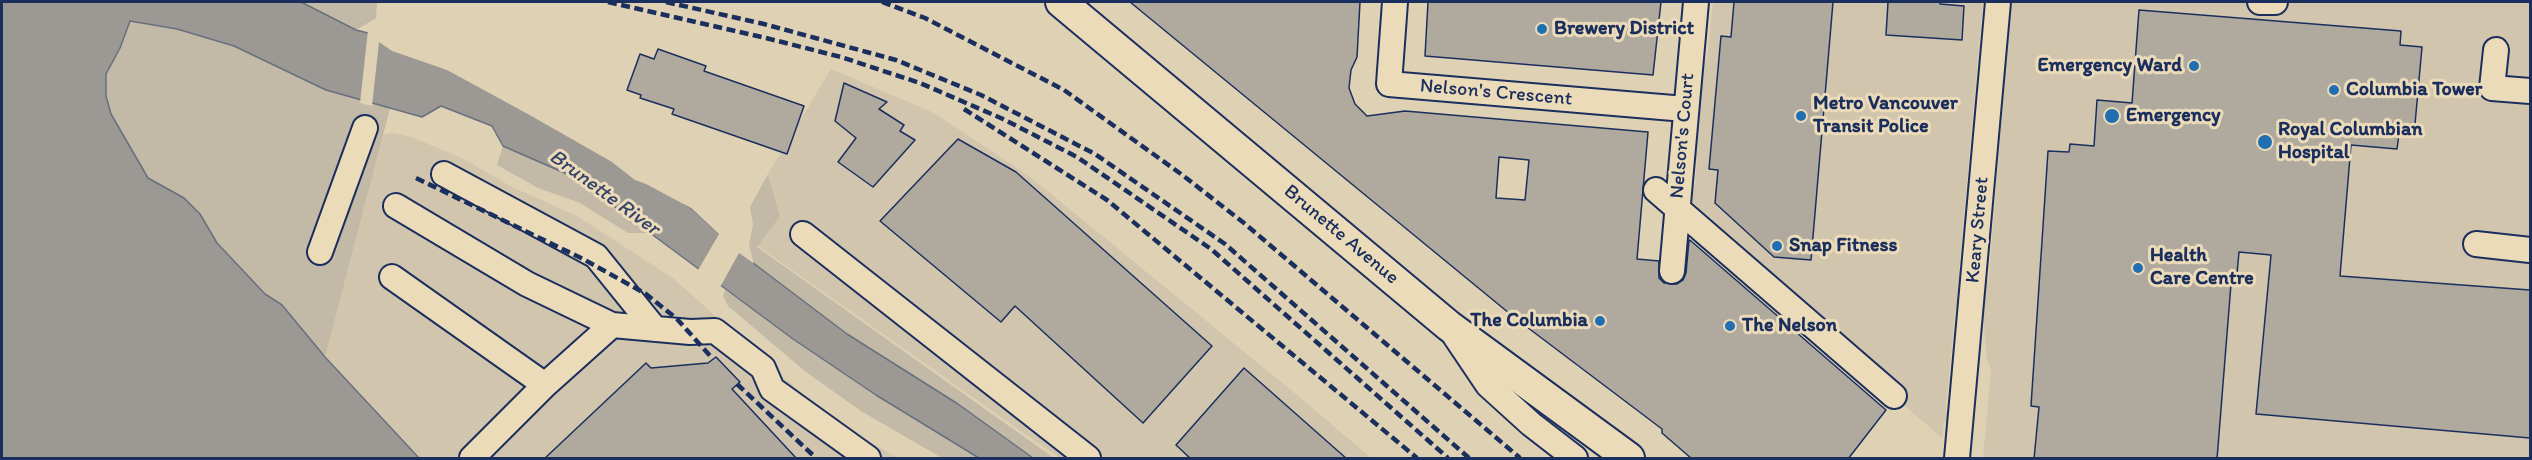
<!DOCTYPE html>
<style>
body{margin:0}
#map{position:relative;width:2532px;height:460px;overflow:hidden;background:#dfd1b3;font-family:Itim,sans-serif}
canvas{display:block}
.frame{position:absolute;inset:0;border:3px solid #1b2f5e;pointer-events:none}
</style>
<div id="map">
<canvas width="2532" height="460"></canvas>
<div class="frame"></div>
</div>
<script>
const ctx = document.querySelector('canvas').getContext('2d');
ctx.lineJoin = 'round';
function fillPath(path, color) {
  ctx.fillStyle = color;
  ctx.fill(path, 'evenodd');
}
function trace(path, color, width, dash) {
  ctx.strokeStyle = color;
  ctx.lineWidth = width;
  ctx.lineCap = dash ? 'butt' : 'round';
  ctx.setLineDash(dash || []);
  ctx.stroke(path);
}
function write(font, color, halo, rows, align = 'center') {
  ctx.font = font + ' Itim,sans-serif';
  ctx.lineWidth = 6;
  ctx.setLineDash([]);
  ctx.textBaseline = 'middle';
  ctx.strokeStyle = halo;
  ctx.fillStyle = color;
  for (const [text, x, y, turn = 0] of rows) {
    ctx.save();
    ctx.translate(x, y);
    ctx.rotate((+turn || 0) * Math.PI / 180);
    ctx.textAlign = isNaN(turn) ? turn : align;
    if (halo) ctx.strokeText(text, 0, 0);
    ctx.fillText(text, 0, 0);
    ctx.restore();
  }
}
const built = new Path2D(`
 M 1713,2 L 1983,2 L 1959,269 L 1962,277 L 1959,304 L 1955,310 L 1946,409 L 1949,412 L 1948,421 L 1944,422 L 1942,438 L 1686,216 L 1691,189 L 1695,185 L 1697,163 L 1692,156 L 1701,66 L 1707,60 Z
 M 2011,2 L 2530,2 L 2530,458 L 1983,458 L 1991,370 L 1987,358 L 1982,307 L 1985,286 L 1989,277 Z
 M 831,69 L 934,113 L 1029,176 L 1303,400 L 1371,458 L 1059,458 L 755,244 L 780,215 L 768,174 Z
 M 394,133 L 411,137 L 462,158 L 512,187 L 577,216 L 674,279 L 829,418 L 898,458 L 419,458 L 325,357 L 383,134 Z`);
const green = new Path2D(`
 M 2,2 L 173,25 L 144,24 L 177,29 L 234,46 L 277,67 L 390,108 L 325,357 L 282,305 L 265,294 L 217,243 L 200,214 L 148,178 Z
 M 224,2 L 377,2 L 376,18 L 356,30 Z
 M 503,146 L 576,178 L 648,233 L 628,233 L 580,203 L 538,188 L 497,165 Z
 M 768,174 L 780,216 L 757,247 L 1054,458 L 1033,458 L 958,404 L 847,334 L 754,264 L 749,245 L 753,225 L 750,207 Z
 M 725,290 L 876,395 L 979,458 L 942,458 L 861,411 L 806,372 L 728,306 L 723,296 Z`);
const water = new Path2D(`
 M 2,2 L 301,2 L 356,30 L 388,38 L 554,121 L 658,186 L 691,208 L 744,256 L 847,334 L 958,404 L 1033,458 L 979,458 L 876,395 L 793,339 L 576,178 L 503,146 L 492,126 L 441,106 L 422,117 L 326,90 L 234,46 L 177,29 L 130,21 L 120,48 L 106,74 L 106,96 L 111,114 L 148,178 L 184,198 L 200,214 L 217,243 L 265,294 L 282,305 L 325,357 L 419,458 L 2,458 Z`);
const pier = new Path2D(`
 M 368,30 L 389,35 L 437,58 L 467,67 L 529,95 L 556,119 L 640,159 L 660,184 L 693,206 L 751,258 L 754,264 L 739,253 L 719,289 L 697,272 L 719,234 L 691,208 L 646,184 L 635,180 L 612,162 L 526,113 L 447,70 L 392,51 L 379,42 L 372,106 L 360,103 Z`);
const building = new Path2D(`
 M 1130,2 L 1360,2 L 1357,57 L 1351,70 L 1349,88 L 1355,104 L 1367,116 L 1405,111 L 1648,132 L 1637,259 L 1659,261 L 1659,278 L 1664,283 L 1677,284 L 1683,280 L 1686,273 L 1689,240 L 1691,241 L 1886,410 L 1848,459 L 1692,459 L 1662,433 L 1662,429 L 1515,318 ZM 1499,157 L 1529,160 L 1525,200 L 1496,198 Z
 M 1428,2 L 1661,2 L 1653,75 L 1425,56 Z
 M 1734,2 L 1833,2 L 1811,260 L 1774,257 L 1715,203 L 1718,170 L 1709,169 L 1721,36 L 1731,37 Z
 M 1888,2 L 1940,2 L 1940,4 L 1964,6 L 1962,40 L 1886,35 Z
 M 2139,10 L 2401,31 L 2400,45 L 2422,47 L 2414,135 L 2399,134 L 2397,149 L 2351,145 L 2340,276 L 2530,290 L 2530,438 L 2256,414 L 2271,255 L 2239,252 L 2236,285 L 2231,284 L 2217,459 L 2034,459 L 2039,407 L 2031,406 L 2048,151 L 2069,152 L 2070,144 L 2094,146 L 2097,100 L 2132,103 Z
 M 658,49 L 706,66 L 704,71 L 804,106 L 787,154 L 672,114 L 674,109 L 640,98 L 641,95 L 627,90 L 640,54 L 654,59 Z
 M 844,83 L 887,102 L 879,109 L 904,125 L 900,131 L 915,140 L 873,187 L 838,162 L 856,138 L 835,121 Z
 M 958,139 L 1016,172 L 1212,346 L 1143,423 L 1015,306 L 1001,322 L 880,221 Z
 M 716,357 L 740,382 L 732,389 L 797,459 L 544,459 L 646,363 L 651,368 L 708,363 Z
 M 1244,368 L 1347,459 L 1191,459 L 1176,445 Z`);
const minor = new Path2D(`
 M 1395,2 L 1389,84 L 1685,109
 M 2260,2 L 2275,2
 M 2496,50 L 2492,88 L 2530,91
 M 444,174 L 596,256 L 655,329
 M 1656,190 L 1894,396
 M 396,206 L 527,284 L 612,325
 M 803,234 L 1088,458
 M 2476,244 L 2530,250
 M 320,252 L 365,128
 M 1672,271 L 1696,2
 M 392,277 L 545,385
 M 1455,336 L 1488,385 L 1531,424 L 1575,458
 M 472,458 L 545,385 L 612,325 L 690,332 L 715,331 L 763,368 L 772,389 L 868,458
 M 1957,458 L 1998,2`);
const major = new Path2D(`
 M 1061,2 L 1449,326 L 1629,458`);
const rail = new Path2D(`
 M 608,2 L 766,38 L 841,57 L 920,83 L 1003,119 L 1077,157 L 1211,249 L 1448,458
 M 666,2 L 764,24 L 896,60 L 981,95 L 1095,154 L 1225,244 L 1469,458
 M 882,2 L 925,18 L 1064,90 L 1181,174 L 1244,223 L 1520,458
 M 964,109 L 1107,200 L 1417,458
 M 416,178 L 583,259 L 646,294 L 677,319 L 713,359
 M 737,384 L 816,458`);
const markers = [
 [1542,29,6,"#1f6fb2"],
 [2194,66,6,"#1f6fb2"],
 [2334,90,6,"#1f6fb2"],
 [1801,116,6,"#1f6fb2"],
 [2112,116,8,"#1f6fb2"],
 [2265,142,8,"#1f6fb2"],
 [1777,246,6,"#1f6fb2"],
 [2138,268,6,"#1f6fb2"],
 [1600,321,6,"#1f6fb2"],
 [1730,326,6,"#1f6fb2"]
];
const poiNames = [
 ["Brewery District",1554,29],
 ["Emergency Ward",2182,66,"right"],
 ["Columbia Tower",2346,90],
 ["Metro Vancouver",1813,104],
 ["Transit Police",1813,127],
 ["Emergency",2126,116],
 ["Royal Columbian",2278,130],
 ["Hospital",2278,153],
 ["Snap Fitness",1789,246],
 ["Health",2150,256],
 ["Care Centre",2150,279],
 ["The Columbia",1588,321,"right"],
 ["The Nelson",1742,326]
];
const streetNames = [
 ["Nelson's Crescent",1496,93,5],
 ["Nelson's Court",1683,136,-85],
 ["Keary Street",1978,230,-85],
 ["Brunette Avenue",1341,235,40]
];
const waterNames = [
 ["Brunette River",604,193,36]
];
fillPath(built, '#d1c5ad');
fillPath(green, '#c2b9a6');
fillPath(water, '#9c9995');
trace(water, '#686f7f', 1.5);
fillPath(pier, '#dfd1b3');
fillPath(building, '#afa99e');
trace(building, '#1b2f5e', 1.5);
trace(minor, '#1b2f5e', 28);
trace(major, '#1b2f5e', 34);
trace(minor, '#ecdbb8', 24);
trace(major, '#ecdbb8', 30);
trace(rail, '#1b2f5e', 4.5, [9, 4.5]);
for (const [x, y, r, color] of markers) {
  const dot = new Path2D();
  dot.arc(x, y, r, 0, 2 * Math.PI);
  ctx.fillStyle = color;
  ctx.fill(dot);
  trace(dot, '#ecdbb8', 2);
}
write('bold 20px', '#1b2f5e', '#ecdbb8', poiNames, 'left');
write('20px', '#1b2f5e', '#ecdbb8', streetNames);
write('italic 21px', '#354469', '#ecdbb8', waterNames);
</script>
